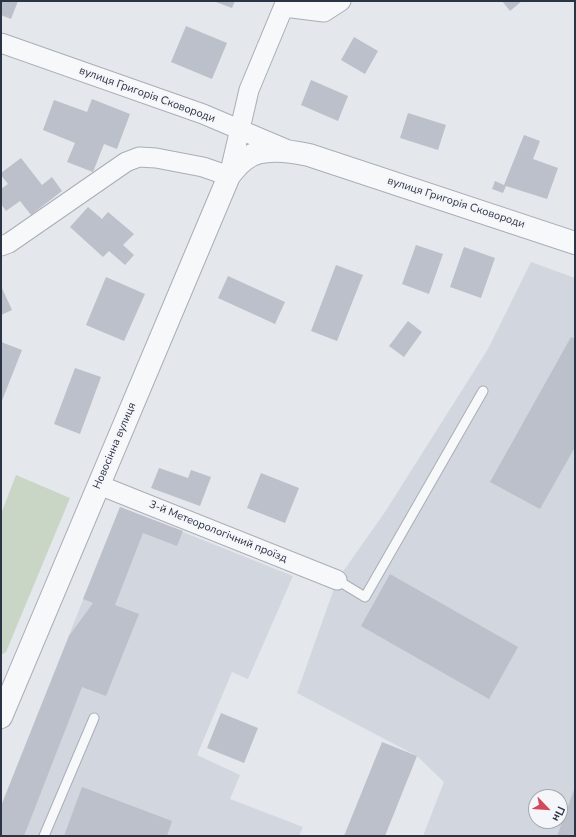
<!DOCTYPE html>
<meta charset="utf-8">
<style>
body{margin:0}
#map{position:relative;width:576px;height:837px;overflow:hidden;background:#e4e7ec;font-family:"Nunito Sans",sans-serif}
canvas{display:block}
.frame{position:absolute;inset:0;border:2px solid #2b3445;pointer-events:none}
.north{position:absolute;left:528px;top:789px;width:40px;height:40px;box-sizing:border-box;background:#f4f6f9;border:1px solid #a4a8b1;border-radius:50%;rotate:115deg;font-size:11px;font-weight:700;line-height:16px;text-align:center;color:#2b3445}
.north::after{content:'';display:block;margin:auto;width:14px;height:18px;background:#d1495b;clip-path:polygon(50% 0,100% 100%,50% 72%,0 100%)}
</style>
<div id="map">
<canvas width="576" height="837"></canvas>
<div class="frame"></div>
<div class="north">Пн</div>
</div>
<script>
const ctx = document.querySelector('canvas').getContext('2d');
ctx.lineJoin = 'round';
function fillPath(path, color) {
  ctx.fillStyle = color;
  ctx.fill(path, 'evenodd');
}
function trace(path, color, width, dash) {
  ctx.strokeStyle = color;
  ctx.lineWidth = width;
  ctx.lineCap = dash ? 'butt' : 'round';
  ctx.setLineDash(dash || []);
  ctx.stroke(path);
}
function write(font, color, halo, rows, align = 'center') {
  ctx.font = font + ' "Nunito Sans",sans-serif';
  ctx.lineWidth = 4;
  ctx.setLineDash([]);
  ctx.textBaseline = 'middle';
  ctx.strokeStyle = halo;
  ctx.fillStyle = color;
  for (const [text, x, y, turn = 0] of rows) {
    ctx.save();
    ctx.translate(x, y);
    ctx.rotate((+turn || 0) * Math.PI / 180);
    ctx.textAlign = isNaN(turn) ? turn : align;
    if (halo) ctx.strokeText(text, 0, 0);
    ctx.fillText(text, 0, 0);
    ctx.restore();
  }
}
const built = new Path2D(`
 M 531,262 L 575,278 L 575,836 L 423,836 L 444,782 L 417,756 L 297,693 L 337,580 L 385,512 L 488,349 ZM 536,797 L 560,797 L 560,821 L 536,821 Z
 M 120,507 L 293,576 L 248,679 L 232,672 L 197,755 L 240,775 L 230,799 L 303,827 L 299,836 L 1,836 L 1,806 Z`);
const green = new Path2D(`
 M 16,475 L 70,498 L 6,652 L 1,655 L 1,514 Z`);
const building = new Path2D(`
 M 1,1 L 18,1 L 11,19 L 1,15 Z
 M 213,1 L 235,1 L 232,8 Z
 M 502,1 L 522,1 L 510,11 Z
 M 186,26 L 227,43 L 212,79 L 171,62 Z
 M 354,37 L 378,51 L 365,74 L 341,60 Z
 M 311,80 L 348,96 L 338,121 L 301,105 Z
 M 92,99 L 130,114 L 117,149 L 104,144 L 93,172 L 67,162 L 75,143 L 43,130 L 54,100 L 87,112 Z
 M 408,113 L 446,125 L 438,150 L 400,138 Z
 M 524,135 L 540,141 L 533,159 L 558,168 L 547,199 L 506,186 L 503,193 L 492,189 L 495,181 L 504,185 Z
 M 21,158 L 42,185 L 52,177 L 62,191 L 31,215 L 20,201 L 6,211 L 1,204 L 1,189 L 8,184 L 1,175 L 1,173 Z
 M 88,207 L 102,219 L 108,212 L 134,234 L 123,245 L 134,255 L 125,265 L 109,251 L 103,257 L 70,227 Z
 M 416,245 L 443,254 L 429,294 L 402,284 Z
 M 464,247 L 495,258 L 481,298 L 450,287 Z
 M 336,265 L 363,275 L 337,341 L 311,331 Z
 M 228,276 L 285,302 L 275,324 L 218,298 Z
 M 106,277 L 145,294 L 124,341 L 86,325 Z
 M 1,286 L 12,310 L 1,315 Z
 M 408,321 L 422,332 L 404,357 L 389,346 Z
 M 571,337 L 575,339 L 575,447 L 540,509 L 490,482 Z
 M 1,342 L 22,350 L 1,403 Z
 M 75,368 L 101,377 L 80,434 L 54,424 Z
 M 159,468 L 188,478 L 191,470 L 211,477 L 200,506 L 151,488 Z
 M 261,473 L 299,488 L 285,523 L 247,508 Z
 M 120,507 L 183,531 L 177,546 L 143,533 L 115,605 L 139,614 L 106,696 L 82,687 L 24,836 L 1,836 L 1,806 L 69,636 L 93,603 L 83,599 Z
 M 390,574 L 518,647 L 489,699 L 361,626 Z
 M 221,713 L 258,728 L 244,763 L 207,748 Z
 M 382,742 L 417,756 L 385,836 L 344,836 Z
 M 82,787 L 172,821 L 167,836 L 136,835 L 136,836 L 64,836 Z
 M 575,787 L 575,836 L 557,836 Z`);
const service = new Path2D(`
 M 337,580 L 365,597 L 483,391
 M 44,836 L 94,718`);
const minor = new Path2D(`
 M 284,7 L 324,12 L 341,1
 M 1,43 L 203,114 L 288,150
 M 1,246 L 9,243 L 126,162 L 139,157 L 156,158 L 203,167 L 229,176 L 249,90 L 286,1
 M 99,485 L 337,580`);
const tertiary = new Path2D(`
 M 1,717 L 229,176 C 234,170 238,164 244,160 C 260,146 290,151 309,155 L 575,243`);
const streetNames = [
 ["вулиця Григорія Сковороди",147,95,20],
 ["вулиця Григорія Сковороди",456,203,18],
 ["Новосінна вулиця",115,446,-67],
 ["3-й Метеорологічний проїзд",218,532,22]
];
fillPath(built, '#d2d6de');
fillPath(green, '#c9d6c5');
fillPath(building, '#bbc0ca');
trace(service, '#a9aeb7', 11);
trace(minor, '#a9aeb7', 21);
trace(tertiary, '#a9aeb7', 24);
trace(service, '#f7f8fa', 9);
trace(minor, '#f7f8fa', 19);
trace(tertiary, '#f7f8fa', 22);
write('11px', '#2b3445', '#f4f6f9', streetNames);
</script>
